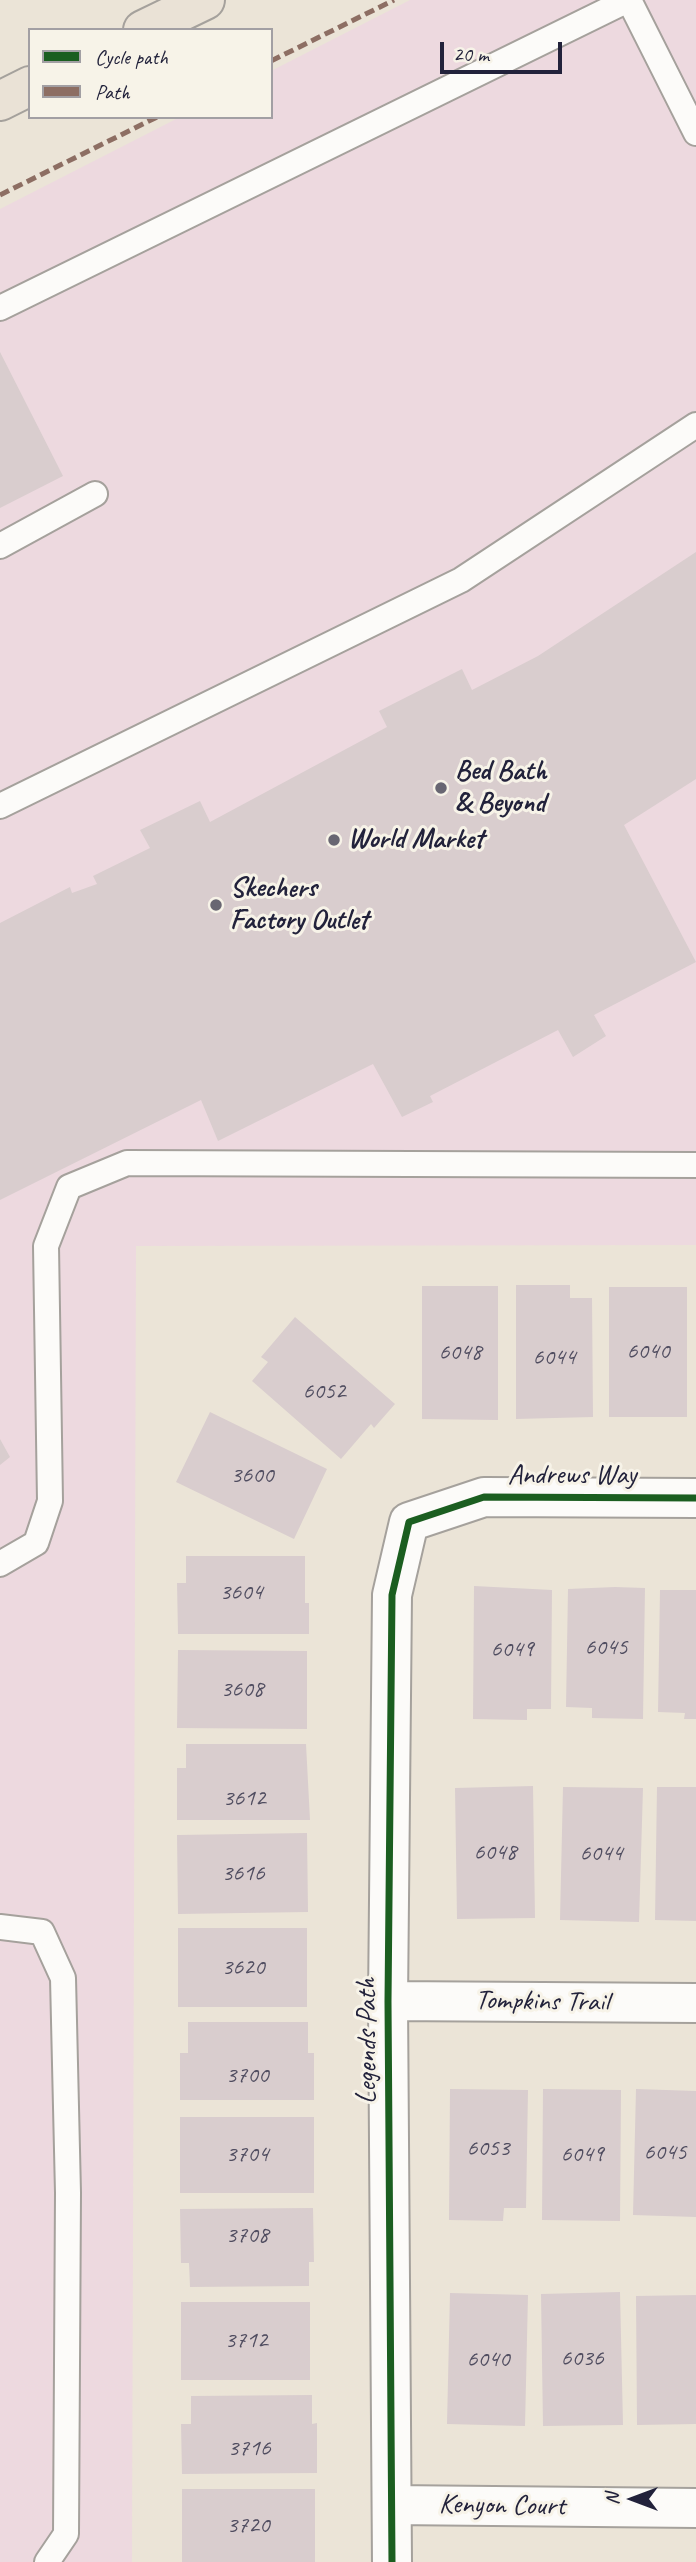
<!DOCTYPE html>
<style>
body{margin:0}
#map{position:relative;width:696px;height:2562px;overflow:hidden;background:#ebe4d7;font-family:Caveat,sans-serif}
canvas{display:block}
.legend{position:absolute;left:28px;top:28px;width:245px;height:91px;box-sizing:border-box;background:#f7f3e8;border:2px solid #a29fa3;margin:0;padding:9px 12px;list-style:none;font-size:21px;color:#22223b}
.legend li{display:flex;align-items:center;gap:14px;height:35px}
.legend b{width:35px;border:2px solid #a29fa3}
.north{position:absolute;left:598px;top:2464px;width:70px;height:70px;-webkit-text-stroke:5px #f7f3e8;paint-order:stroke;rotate:270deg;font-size:19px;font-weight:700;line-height:28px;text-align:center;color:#22223b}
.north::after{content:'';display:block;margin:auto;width:24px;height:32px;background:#22223b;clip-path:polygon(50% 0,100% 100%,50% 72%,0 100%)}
.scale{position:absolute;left:440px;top:42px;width:122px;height:32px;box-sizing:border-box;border:4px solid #22223b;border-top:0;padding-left:9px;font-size:21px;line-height:24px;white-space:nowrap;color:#22223b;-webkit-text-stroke:5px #f7f3e8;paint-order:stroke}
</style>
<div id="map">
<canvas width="696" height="2562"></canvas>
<ul class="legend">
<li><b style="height:9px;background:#1b5e20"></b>Cycle path</li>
<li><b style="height:9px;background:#8d6e63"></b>Path</li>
</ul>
<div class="north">N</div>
<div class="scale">20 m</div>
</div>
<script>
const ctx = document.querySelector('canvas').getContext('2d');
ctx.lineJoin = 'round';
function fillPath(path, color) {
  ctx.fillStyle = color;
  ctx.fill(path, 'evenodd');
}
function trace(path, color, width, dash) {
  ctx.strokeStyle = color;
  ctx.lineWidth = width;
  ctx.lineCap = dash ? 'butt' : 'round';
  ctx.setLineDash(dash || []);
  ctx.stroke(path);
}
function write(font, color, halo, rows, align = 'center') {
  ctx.font = font + ' Caveat,sans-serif';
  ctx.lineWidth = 6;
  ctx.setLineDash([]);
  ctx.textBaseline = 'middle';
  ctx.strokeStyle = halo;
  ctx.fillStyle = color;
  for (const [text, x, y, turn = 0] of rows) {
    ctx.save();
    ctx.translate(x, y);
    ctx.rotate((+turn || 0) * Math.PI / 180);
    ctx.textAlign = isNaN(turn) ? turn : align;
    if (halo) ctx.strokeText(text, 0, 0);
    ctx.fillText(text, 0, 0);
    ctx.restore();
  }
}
const built = new Path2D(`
 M 410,0 L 696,0 L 696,1245 L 136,1246 L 132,2562 L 0,2562 L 0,209 L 180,117 L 271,117 L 271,71 Z`);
const building = new Path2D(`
 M 0,352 L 63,476 L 0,508 Z
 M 696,552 L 696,779 L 624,825 L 696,962 L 594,1015 L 606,1036 L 573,1057 L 558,1030 L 430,1096 L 433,1102 L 402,1117 L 373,1064 L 218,1141 L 201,1100 L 0,1200 L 0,923 L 70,887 L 72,893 L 97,884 L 93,876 L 150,848 L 140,830 L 200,801 L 210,822 L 387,727 L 379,711 L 462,669 L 472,690 L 538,656 Z
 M 516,1285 L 570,1285 L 570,1298 L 592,1298 L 593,1417 L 516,1419 Z
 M 422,1286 L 498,1286 L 498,1420 L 422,1419 Z
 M 609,1287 L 687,1287 L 687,1417 L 609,1417 Z
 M 295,1317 L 395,1404 L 374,1428 L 371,1424 L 341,1459 L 252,1381 L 268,1362 L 261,1357 Z
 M 210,1412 L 327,1469 L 294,1539 L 176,1482 Z
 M 0,1439 L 10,1457 L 0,1465 Z
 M 186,1556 L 305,1556 L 305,1603 L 309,1603 L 309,1634 L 178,1634 L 177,1583 L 186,1583 Z
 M 474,1586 L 552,1590 L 551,1709 L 527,1709 L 527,1720 L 473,1719 Z
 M 615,1587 L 645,1588 L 643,1719 L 592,1718 L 592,1708 L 566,1707 L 568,1589 Z
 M 660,1590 L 696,1590 L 696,1719 L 684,1719 L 685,1713 L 658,1712 Z
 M 178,1650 L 307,1651 L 307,1729 L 177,1728 Z
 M 186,1744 L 306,1744 L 310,1820 L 177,1820 L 177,1768 L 186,1768 Z
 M 533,1786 L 535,1918 L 457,1919 L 455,1788 Z
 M 563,1787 L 643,1788 L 639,1922 L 560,1920 Z
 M 657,1787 L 696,1787 L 696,1921 L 655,1920 Z
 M 307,1833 L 308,1912 L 178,1914 L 177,1835 Z
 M 178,1928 L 307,1928 L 307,2007 L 178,2007 Z
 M 188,2022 L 308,2022 L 308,2053 L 314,2053 L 314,2100 L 180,2100 L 180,2053 L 188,2053 Z
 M 450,2089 L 528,2090 L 526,2208 L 504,2208 L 503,2221 L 449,2220 Z
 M 543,2089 L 621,2090 L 620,2221 L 542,2220 Z
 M 636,2089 L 696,2091 L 696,2217 L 633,2215 Z
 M 180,2117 L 314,2117 L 314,2193 L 180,2193 Z
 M 313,2208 L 314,2262 L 309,2262 L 309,2286 L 190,2287 L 189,2263 L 181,2263 L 180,2209 Z
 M 620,2292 L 623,2425 L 543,2426 L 541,2294 Z
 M 450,2293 L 528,2295 L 525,2426 L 447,2424 Z
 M 696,2295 L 696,2424 L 637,2425 L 636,2296 Z
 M 181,2302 L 310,2302 L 310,2380 L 181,2380 Z
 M 312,2395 L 312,2424 L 317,2423 L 317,2473 L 182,2474 L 181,2424 L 191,2424 L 191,2396 Z
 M 182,2489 L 315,2489 L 315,2562 L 182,2562 Z`);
const service = new Path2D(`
 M 629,0 L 696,133
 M 0,308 L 628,0
 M 0,546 L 95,494
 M 0,806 L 461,580 L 696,425
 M 0,1564 L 36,1543 L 50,1501 L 46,1246 L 69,1187 L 127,1163 L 696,1165
 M 0,1927 L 42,1932 L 63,1978 L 68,2193 L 66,2534 L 47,2562`);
const minor = new Path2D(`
 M 388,2001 L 696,2003
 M 392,2505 L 696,2508
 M 392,2562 L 388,2001 L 392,1595 L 409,1522 L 484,1497 L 696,1498`);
const primary = new Path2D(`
 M 143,30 L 205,0
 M 0,101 L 30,86`);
const quiet = new Path2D(`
 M 271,61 L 394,0
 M 0,195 L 157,117`);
const cycleway = new Path2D(`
 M 392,2562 L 388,2001 L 392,1595 L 409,1522 L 484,1497 L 696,1498`);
const markers = [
 [441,788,7,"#686672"],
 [334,840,7,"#686672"],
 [216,905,7,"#686672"]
];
const numberNames = [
 ["6040",648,1352],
 ["6048",460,1353],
 ["6044",554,1358],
 ["6052",324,1392],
 ["3600",252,1476],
 ["3604",241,1593],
 ["6045",606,1648],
 ["6049",512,1650],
 ["3608",242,1690],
 ["3612",244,1799],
 ["6048",495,1853],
 ["6044",601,1854],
 ["3616",243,1874],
 ["3620",243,1968],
 ["3700",247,2076],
 ["6053",488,2149],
 ["6045",665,2153],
 ["3704",247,2155],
 ["6049",582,2155],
 ["3708",247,2236],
 ["3712",246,2341],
 ["6036",582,2359],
 ["6040",488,2360],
 ["3716",249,2449],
 ["3720",248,2526]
];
const poiNames = [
 ["Bed Bath",455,772],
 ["& Beyond",455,804],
 ["World Market",348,840],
 ["Skechers",230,889],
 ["Factory Outlet",230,921]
];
const streetNames = [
 ["Andrews Way",572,1476],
 ["Tompkins Trail",542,2002,1],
 ["Legends Path",368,2041,-90],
 ["Kenyon Court",502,2506,1]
];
fillPath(built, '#edd9df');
fillPath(building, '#d9cdce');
trace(service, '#a5a19c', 28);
trace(minor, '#a5a19c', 42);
trace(primary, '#a5a19c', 42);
trace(service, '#fcfbf9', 24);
trace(minor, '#fcfbf9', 38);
trace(primary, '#eae2d6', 38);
trace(quiet, '#8d6e63', 5, [10, 5]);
trace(cycleway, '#1b5e20', 7);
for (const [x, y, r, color] of markers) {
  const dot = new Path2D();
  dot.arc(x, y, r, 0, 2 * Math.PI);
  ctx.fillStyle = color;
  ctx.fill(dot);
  trace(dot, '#f7f3e8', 2.5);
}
write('24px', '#504d60', null, numberNames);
write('bold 28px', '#22223b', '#f7f3e8', poiNames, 'left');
write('28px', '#22223b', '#f7f3e8', streetNames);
</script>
